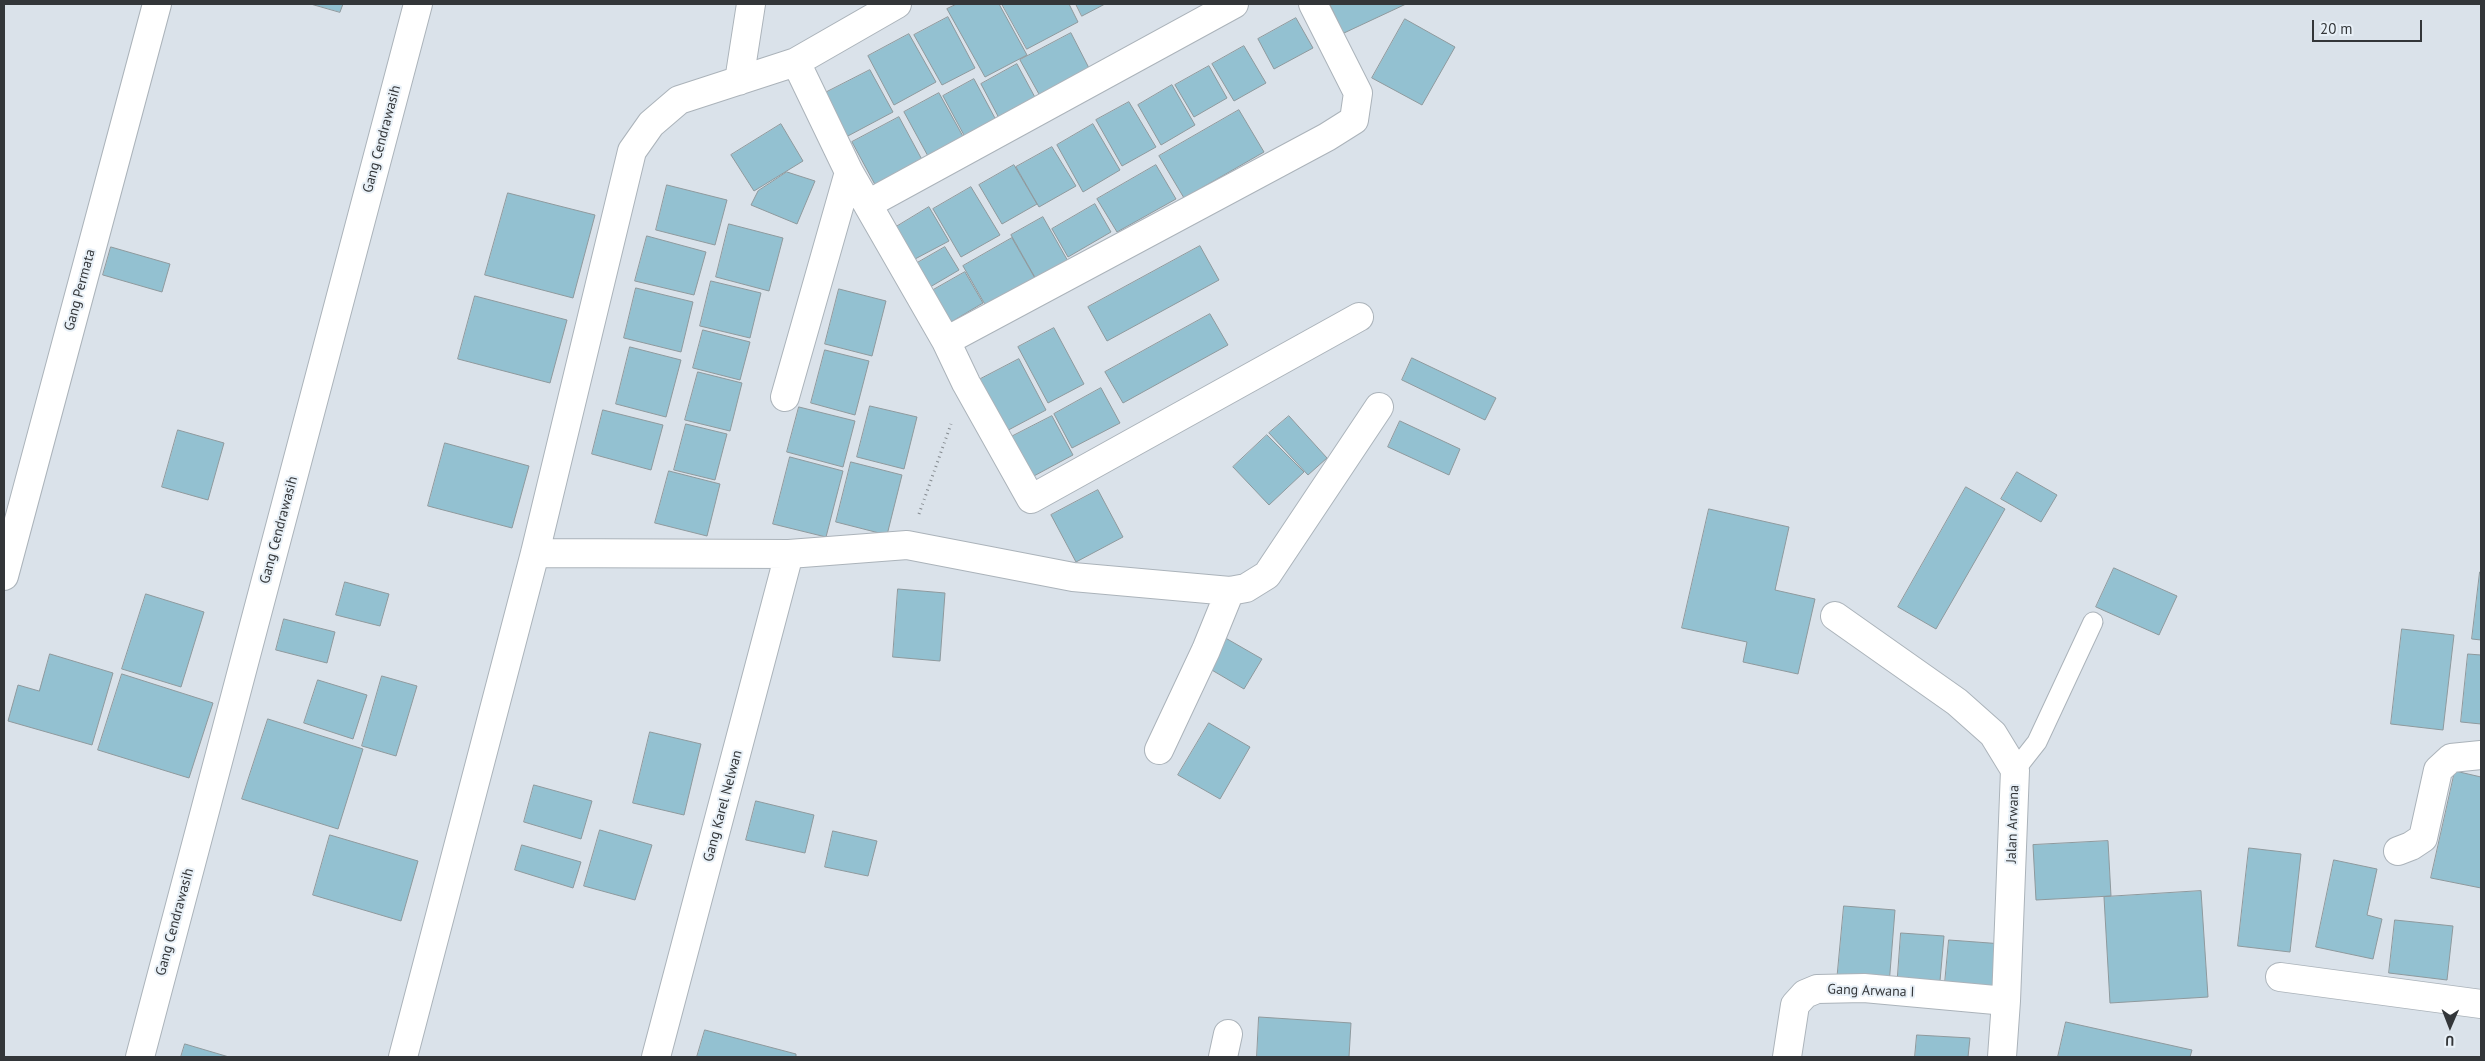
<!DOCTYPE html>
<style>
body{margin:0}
#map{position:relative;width:2485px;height:1061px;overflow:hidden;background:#dae2ea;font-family:"PT Sans",sans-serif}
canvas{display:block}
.frame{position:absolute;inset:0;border:5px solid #333639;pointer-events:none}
.north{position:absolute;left:2425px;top:1001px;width:50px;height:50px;-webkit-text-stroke:4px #e8f0f7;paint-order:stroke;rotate:181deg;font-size:14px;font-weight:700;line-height:20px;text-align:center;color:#333639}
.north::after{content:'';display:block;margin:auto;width:18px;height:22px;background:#333639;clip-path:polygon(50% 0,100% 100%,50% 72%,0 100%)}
.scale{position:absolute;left:2312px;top:20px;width:110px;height:22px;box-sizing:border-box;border:2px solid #333639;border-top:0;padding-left:6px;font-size:15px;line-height:18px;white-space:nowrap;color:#333639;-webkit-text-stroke:4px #e8f0f7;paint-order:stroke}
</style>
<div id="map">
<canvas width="2485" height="1061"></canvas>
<div class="frame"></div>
<div class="north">U</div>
<div class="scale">20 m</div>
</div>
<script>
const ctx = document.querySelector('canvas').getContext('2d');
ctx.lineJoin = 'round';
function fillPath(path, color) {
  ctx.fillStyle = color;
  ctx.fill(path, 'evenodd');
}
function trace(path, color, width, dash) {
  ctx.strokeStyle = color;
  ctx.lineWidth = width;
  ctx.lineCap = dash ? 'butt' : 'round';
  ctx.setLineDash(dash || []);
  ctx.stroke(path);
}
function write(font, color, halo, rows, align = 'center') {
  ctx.font = font + ' "PT Sans",sans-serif';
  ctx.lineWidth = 4;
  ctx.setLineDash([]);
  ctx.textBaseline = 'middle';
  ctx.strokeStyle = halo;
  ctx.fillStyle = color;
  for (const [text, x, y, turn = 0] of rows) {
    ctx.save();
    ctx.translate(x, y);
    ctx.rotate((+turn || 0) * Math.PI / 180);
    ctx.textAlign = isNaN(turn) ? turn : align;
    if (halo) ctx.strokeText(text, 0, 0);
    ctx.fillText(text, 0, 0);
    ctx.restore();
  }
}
const building = new Path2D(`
 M 311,4 L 343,4 L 340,12 Z
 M 957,4 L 999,4 L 1027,55 L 985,77 L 947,9 Z
 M 1002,4 L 1069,4 L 1078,22 L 1027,49 Z
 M 1076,4 L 1105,4 L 1082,16 Z
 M 1330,4 L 1406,4 L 1344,33 Z
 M 948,17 L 975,68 L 942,85 L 914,35 Z
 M 1296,18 L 1313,48 L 1274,69 L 1258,39 Z
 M 1405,19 L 1455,47 L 1422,105 L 1372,78 Z
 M 1071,33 L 1090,70 L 1040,96 L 1020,60 Z
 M 909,34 L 936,82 L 894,105 L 868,56 Z
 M 1244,46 L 1266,83 L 1234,101 L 1212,64 Z
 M 1017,64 L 1037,101 L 1000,120 L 981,84 Z
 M 1209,66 L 1227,98 L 1194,117 L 1175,85 Z
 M 870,70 L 893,112 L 846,137 L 823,94 Z
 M 974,79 L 996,120 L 965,137 L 943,96 Z
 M 1172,85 L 1195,125 L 1161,145 L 1138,105 Z
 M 939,93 L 965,140 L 929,158 L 904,112 Z
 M 1129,102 L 1156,147 L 1122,166 L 1096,120 Z
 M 1239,110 L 1264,152 L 1184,198 L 1159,156 Z
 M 899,117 L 926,167 L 879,192 L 852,142 Z
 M 781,124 L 803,161 L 754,191 L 731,155 Z
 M 1093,124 L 1120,170 L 1083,192 L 1057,145 Z
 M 1052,147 L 1076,186 L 1039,207 L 1016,167 Z
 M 1014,165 L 1037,204 L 1002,224 L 979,185 Z
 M 1156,165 L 1176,199 L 1117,232 L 1097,199 Z
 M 787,172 L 815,181 L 797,224 L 751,205 L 758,191 Z
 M 667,185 L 727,200 L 715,245 L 656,230 Z
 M 971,187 L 1000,235 L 961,257 L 933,209 Z
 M 508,193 L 595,215 L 573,298 L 485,275 Z
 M 1095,204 L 1111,232 L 1068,257 L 1052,229 Z
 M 929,207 L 949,241 L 915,259 L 896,227 Z
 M 1043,217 L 1069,263 L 1037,281 L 1011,235 Z
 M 729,224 L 783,238 L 769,291 L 716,277 Z
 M 647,236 L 706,252 L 694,295 L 635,281 Z
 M 1012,238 L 1036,280 L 987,308 L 963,266 Z
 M 1200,246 L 1219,280 L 1107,341 L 1088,307 Z
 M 111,247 L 170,264 L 162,292 L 103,275 Z
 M 945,247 L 959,270 L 925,290 L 912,266 Z
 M 965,272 L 983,303 L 946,325 L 928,293 Z
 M 711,281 L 761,293 L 750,338 L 700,326 Z
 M 636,288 L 693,302 L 681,352 L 624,338 Z
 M 839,289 L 886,301 L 872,356 L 825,344 Z
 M 475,296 L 567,320 L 550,383 L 458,359 Z
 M 1210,314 L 1228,345 L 1123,403 L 1105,372 Z
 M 1054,328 L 1084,384 L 1048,403 L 1018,347 Z
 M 703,330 L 750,342 L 740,380 L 693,368 Z
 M 630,347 L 681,360 L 666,417 L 616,404 Z
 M 825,350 L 869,361 L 855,415 L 811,403 Z
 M 1412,358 L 1496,398 L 1485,420 L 1402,380 Z
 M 1019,359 L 1046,410 L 999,435 L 971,384 Z
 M 698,372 L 742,383 L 730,431 L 685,420 Z
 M 1101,388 L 1120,423 L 1072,448 L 1054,414 Z
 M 870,406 L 917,417 L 904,469 L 857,457 Z
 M 799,407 L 855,421 L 843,467 L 787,452 Z
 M 603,410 L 663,425 L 651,470 L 592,454 Z
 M 1052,416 L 1073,455 L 1032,477 L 1011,437 Z
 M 1289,416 L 1327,458 L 1308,475 L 1269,433 Z
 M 1400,421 L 1460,449 L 1449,475 L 1388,447 Z
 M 686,424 L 727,434 L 715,480 L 674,470 Z
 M 178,430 L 224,443 L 208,500 L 162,487 Z
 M 1267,435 L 1304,472 L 1269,505 L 1233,467 Z
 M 445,443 L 529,466 L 512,528 L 428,506 Z
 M 790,457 L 843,471 L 826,537 L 773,524 Z
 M 851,462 L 902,475 L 887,535 L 836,522 Z
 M 669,471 L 720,484 L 707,536 L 655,523 Z
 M 2017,472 L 2057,495 L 2041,522 L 2001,499 Z
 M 1966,487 L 2005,509 L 1936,629 L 1898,607 Z
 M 1098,490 L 1123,537 L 1076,562 L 1051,515 Z
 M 1709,509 L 1789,527 L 1775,590 L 1815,599 L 1798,674 L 1743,662 L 1747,642 L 1682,628 Z
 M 2114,568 L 2177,596 L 2159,635 L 2096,607 Z
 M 2480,572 L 2481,572 L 2481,640 L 2472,639 Z
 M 345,582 L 389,594 L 380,626 L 336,615 Z
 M 898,589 L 945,593 L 940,661 L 893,657 Z
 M 146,594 L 204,612 L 181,687 L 122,669 Z
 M 284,619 L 335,632 L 327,663 L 276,650 Z
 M 2402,629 L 2454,635 L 2443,730 L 2391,724 Z
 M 1222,636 L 1262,659 L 1244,689 L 1205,666 Z
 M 50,654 L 113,673 L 92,745 L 8,721 L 18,685 L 39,691 Z
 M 2468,654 L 2481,655 L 2481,724 L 2461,722 Z
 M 122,674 L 213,703 L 189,778 L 98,750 Z
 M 382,676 L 417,686 L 396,756 L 362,746 Z
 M 318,680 L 367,695 L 353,739 L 304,723 Z
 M 268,719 L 363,749 L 338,829 L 242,799 Z
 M 1209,723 L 1250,747 L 1220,799 L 1178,775 Z
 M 650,732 L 701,744 L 684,815 L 633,803 Z
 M 2455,771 L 2481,777 L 2481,888 L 2431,878 Z
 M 534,785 L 592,801 L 581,839 L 524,822 Z
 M 756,801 L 814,815 L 805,853 L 746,840 Z
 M 600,830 L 652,845 L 635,900 L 584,886 Z
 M 833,831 L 877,841 L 868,876 L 825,867 Z
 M 330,835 L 418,861 L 401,921 L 313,895 Z
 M 2108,841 L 2111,896 L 2036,900 L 2033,845 Z
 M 522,845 L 581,862 L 573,888 L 515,870 Z
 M 2249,848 L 2301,854 L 2290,952 L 2238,946 Z
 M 2334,860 L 2377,869 L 2367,915 L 2382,919 L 2373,959 L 2316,947 Z
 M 2201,891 L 2208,997 L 2110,1003 L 2104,897 Z
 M 1844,906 L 1895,910 L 1889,985 L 1837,981 Z
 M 2395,920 L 2453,926 L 2447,980 L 2389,973 Z
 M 1901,933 L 1944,936 L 1939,992 L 1897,988 Z
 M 1949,940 L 2003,944 L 1998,999 L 1944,994 Z
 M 1259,1017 L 1351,1023 L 1349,1057 L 1257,1057 Z
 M 2066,1022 L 2192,1050 L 2190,1057 L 2058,1057 Z
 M 705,1030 L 796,1054 L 796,1057 L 697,1057 Z
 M 1917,1035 L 1970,1038 L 1968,1057 L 1915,1057 Z
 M 185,1044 L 229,1057 L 181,1057 Z`);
const path = new Path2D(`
 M 919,514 L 951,424`);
const service = new Path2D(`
 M 2015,770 L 2037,742 L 2093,622`);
const minor = new Path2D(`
 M 796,62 L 849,172 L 946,341 L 966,383 L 1031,499 L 1359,317
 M 739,81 L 751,4
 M 868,204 L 1234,4
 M 946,341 L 1327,137 L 1354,120 L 1358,93 L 1313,4
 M 785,397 L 849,172
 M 535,553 L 789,554 L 907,545 L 1073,577 L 1230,591 L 1246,588 L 1267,575 L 1379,407
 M 4,576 L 157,4
 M 1835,616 L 1957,702 L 1993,734 L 2015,770 L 2006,1001 L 2002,1057
 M 1159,750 L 1206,650 L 1230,591
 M 2398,851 L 2411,846 L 2423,838 L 2438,770 L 2451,758 L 2481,755
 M 2280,977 L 2481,1004
 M 140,1057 L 418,4
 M 403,1057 L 535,553 L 632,151 L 651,124 L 679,100 L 796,62 L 897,4
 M 656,1057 L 789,554
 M 1223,1057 L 1228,1034
 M 1787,1057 L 1795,1005 L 1805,994 L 1817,989 L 1864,988 L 2006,1001`);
const streetNames = [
 ["Gang Cendrawasih",382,139,-75],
 ["Gang Permata",80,290,-75],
 ["Gang Cendrawasih",279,530,-75],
 ["Gang Karel Nelwan",723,806,-75],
 ["Jalan Arwana",2013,824,-88],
 ["Gang Cendrawasih",175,922,-75],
 ["Gang Arwana I",1871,991,2]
];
fillPath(building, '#93c1d1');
trace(building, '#8e999d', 1);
trace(service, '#abb3ba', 21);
trace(minor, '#abb3ba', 30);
trace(path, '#848a8f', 3, [1, 4]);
trace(service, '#fff', 19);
trace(minor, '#fff', 28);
write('14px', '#333639', '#e8f0f7', streetNames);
</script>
